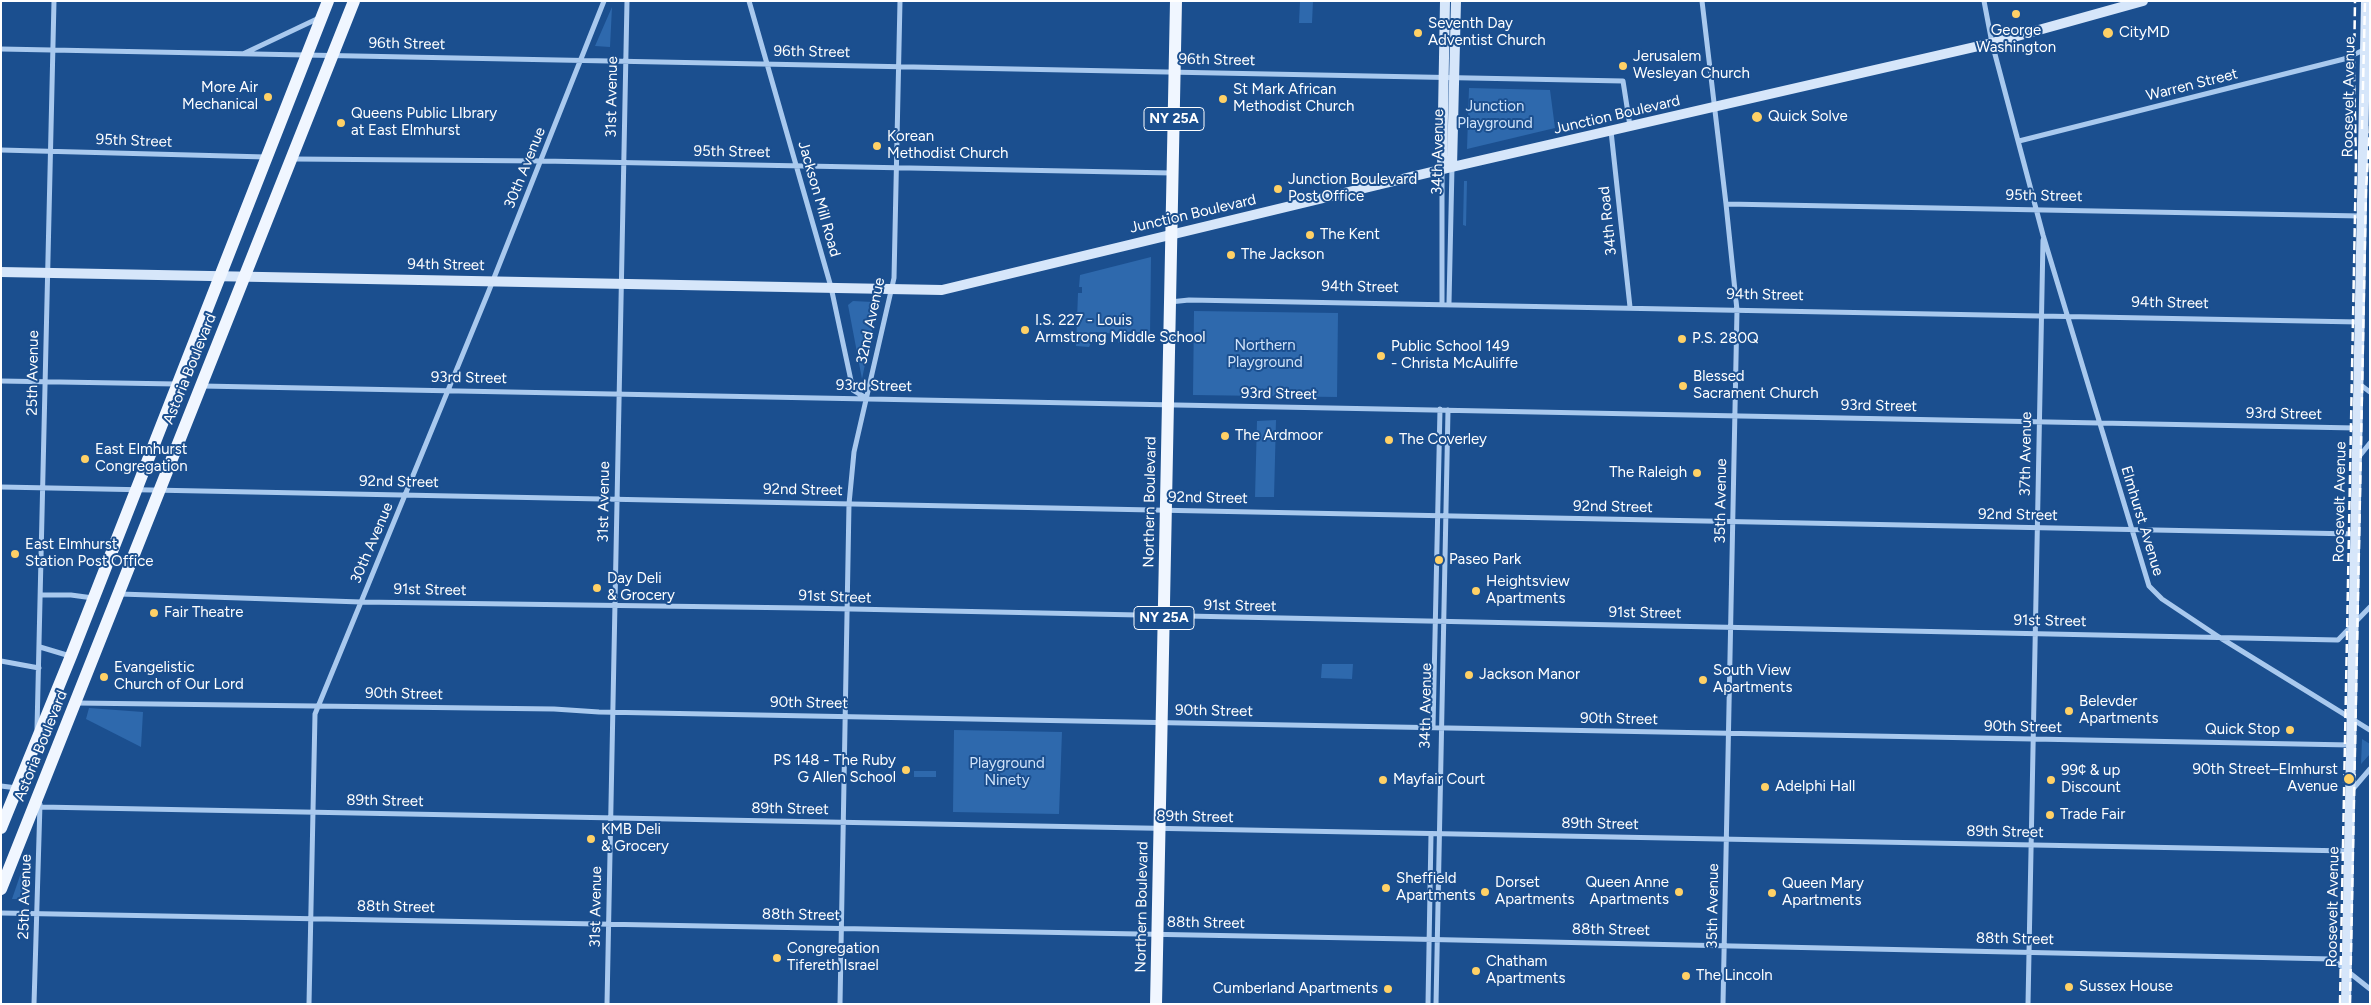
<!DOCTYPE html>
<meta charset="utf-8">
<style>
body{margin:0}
#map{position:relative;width:2371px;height:1005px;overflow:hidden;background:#1b4f8f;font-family:Figtree,sans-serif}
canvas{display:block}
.frame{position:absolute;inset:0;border:2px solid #fff;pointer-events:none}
</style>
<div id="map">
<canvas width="2371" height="1005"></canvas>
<div class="frame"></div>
</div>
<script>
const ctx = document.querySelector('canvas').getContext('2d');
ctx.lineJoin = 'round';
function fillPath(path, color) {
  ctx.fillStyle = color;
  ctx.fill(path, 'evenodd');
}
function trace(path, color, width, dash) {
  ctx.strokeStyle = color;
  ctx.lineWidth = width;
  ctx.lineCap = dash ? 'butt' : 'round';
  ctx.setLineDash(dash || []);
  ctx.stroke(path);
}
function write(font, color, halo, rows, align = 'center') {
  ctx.font = font + ' Figtree,sans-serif';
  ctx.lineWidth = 4;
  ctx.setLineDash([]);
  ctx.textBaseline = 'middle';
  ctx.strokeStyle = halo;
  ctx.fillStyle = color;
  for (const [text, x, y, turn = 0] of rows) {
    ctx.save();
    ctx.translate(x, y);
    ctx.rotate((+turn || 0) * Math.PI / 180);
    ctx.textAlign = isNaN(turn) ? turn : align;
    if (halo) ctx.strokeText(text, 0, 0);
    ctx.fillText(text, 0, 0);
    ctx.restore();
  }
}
const green = new Path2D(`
 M 1300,1 L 1313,1 L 1312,23 L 1299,23 Z
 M 612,7 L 610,47 L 595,46 Z
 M 1469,88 L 1550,90 L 1555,128 L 1467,149 Z
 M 1464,181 L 1467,181 L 1466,226 L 1463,225 Z
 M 1151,257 L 1150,337 L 1134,331 L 1116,334 L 1096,332 L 1089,347 L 1076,346 L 1078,293 L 1082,293 L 1082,287 L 1079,287 L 1080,275 Z
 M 853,301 L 873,302 L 877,306 L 862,379 L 848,305 Z
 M 1194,311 L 1338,313 L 1337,397 L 1193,395 Z
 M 1135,332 L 1142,334 L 1148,343 L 1118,343 L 1118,335 Z
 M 1276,420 L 1274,497 L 1255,497 L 1257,421 Z
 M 1322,664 L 1353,664 L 1352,679 L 1321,678 Z
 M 89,708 L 143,712 L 141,747 L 86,719 Z
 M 954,730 L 1062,732 L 1059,814 L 953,812 Z
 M 2362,739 L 2370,744 L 2370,754 L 2361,764 Z
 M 914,771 L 936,771 L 936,777 L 914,777 Z
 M 29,865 L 28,899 L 12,899 L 23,867 Z`);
const street = new Path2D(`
 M 749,1 L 831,287 L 853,390 L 866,398
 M 1702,1 L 1726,204 L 1737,310 L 1723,1004
 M 1984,1 L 1992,43 L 2043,235 L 2149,586 L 2162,599 L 2219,637 L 2370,730
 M 1,49 L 1623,81 L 1630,126
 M 245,53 L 319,18
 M 1611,131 L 1630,307
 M 2019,141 L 2344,59 L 2366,49
 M 1,150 L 266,157
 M 293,159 L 542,161 L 1172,173
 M 1726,204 L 2361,216
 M 1170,302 L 1189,300 L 2359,322
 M 1442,303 L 1442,170
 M 1449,303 L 1452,167
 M 1,381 L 176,384
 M 2358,383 L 2370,392
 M 202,386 L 2356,428
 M 2358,458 L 2370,443
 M 1,487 L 2355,534
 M 120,594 L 361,602 L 803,608 L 2338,640 L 2370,607
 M 41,595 L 71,595 L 93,598
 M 40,647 L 70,656
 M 1,661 L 39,668
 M 76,703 L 554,709 L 599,712 L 2351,745
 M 1433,727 L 1440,409
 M 37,729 L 54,1
 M 1,786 L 17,788
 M 2352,790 L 2370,769
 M 40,807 L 2349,851
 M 1,913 L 1410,939 L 2332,959 L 2370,989
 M 34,1004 L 40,804
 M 309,1004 L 315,714 L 488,293 L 604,1
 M 607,1004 L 627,1
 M 840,1004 L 849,504 L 854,452 L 894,278 L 900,1
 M 1428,1004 L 1431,834
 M 1436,1004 L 1448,410
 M 2028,1004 L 2043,240`);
const secondary = new Path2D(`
 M 1452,167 L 1456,1
 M 1442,170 L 1445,1
 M 1,272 L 942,290 L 1452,167 L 1992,43 L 2143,1
 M 2346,1004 L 2366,1`);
const primary = new Path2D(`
 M 1,828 L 71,656 L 328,1
 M 1,889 L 354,1
 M 1156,1004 L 1176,1`);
const rail = new Path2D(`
 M 2362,129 L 2365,1
 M 2340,1004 L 2356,162 L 2354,70 L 2355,1
 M 2350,1004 L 2366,190 L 2370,126`);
const markers = [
 [2016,14,5,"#ffd166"],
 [1418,33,5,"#ffd166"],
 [2108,33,6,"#ffd166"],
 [1623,66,5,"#ffd166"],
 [268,97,5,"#ffd166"],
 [1223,99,5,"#ffd166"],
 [1757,117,6,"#ffd166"],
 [341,123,5,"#ffd166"],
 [877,146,5,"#ffd166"],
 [1278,189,5,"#ffd166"],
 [1310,235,5,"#ffd166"],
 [1231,255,5,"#ffd166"],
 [1025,330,5,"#ffd166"],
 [1682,339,5,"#ffd166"],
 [1381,356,5,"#ffd166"],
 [1683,386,5,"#ffd166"],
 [1225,436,5,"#ffd166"],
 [1389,440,5,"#ffd166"],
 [85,459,5,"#ffd166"],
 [1697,473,5,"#ffd166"],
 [15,554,5,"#ffd166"],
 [1439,560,5,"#ffd166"],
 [597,588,5,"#ffd166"],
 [1476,591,5,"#ffd166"],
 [154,613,5,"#ffd166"],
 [1469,675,5,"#ffd166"],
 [104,677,5,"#ffd166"],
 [1703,680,5,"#ffd166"],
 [2069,711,5,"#ffd166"],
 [2290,730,5,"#ffd166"],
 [906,770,5,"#ffd166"],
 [2349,779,6,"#ffd166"],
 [1383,780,5,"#ffd166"],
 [2051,780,5,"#ffd166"],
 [1765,787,5,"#ffd166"],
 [2050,815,5,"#ffd166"],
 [591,839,5,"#ffd166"],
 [1386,888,5,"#ffd166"],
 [1485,892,5,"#ffd166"],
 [1679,892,5,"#ffd166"],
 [1772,893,5,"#ffd166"],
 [777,958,5,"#ffd166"],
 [1476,971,5,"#ffd166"],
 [1686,976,5,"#ffd166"],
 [2069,987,5,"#ffd166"],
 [1388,989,5,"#ffd166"]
];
const shields = [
 [1174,119,60],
 [1164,618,60]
];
const shieldNames = [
 ["NY 25A",1174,119],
 ["NY 25A",1164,618]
];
const poiNames = [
 ["Seventh Day",1428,24],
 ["Adventist Church",1428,41],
 ["George",2016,31,"center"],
 ["Washington",2016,48,"center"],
 ["CityMD",2119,33],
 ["Jerusalem",1633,57],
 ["Wesleyan Church",1633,74],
 ["More Air",258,88,"right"],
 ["Mechanical",258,105,"right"],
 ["St Mark African",1233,90],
 ["Methodist Church",1233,107],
 ["Queens Public LIbrary",351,114],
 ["at East Elmhurst",351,131],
 ["Quick Solve",1768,117],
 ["Korean",887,137],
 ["Methodist Church",887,154],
 ["Junction Boulevard",1288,180],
 ["Post Office",1288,197],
 ["The Kent",1320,235],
 ["The Jackson",1241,255],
 ["I.S. 227 - Louis",1035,321],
 ["Armstrong Middle School",1035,338],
 ["P.S. 280Q",1692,339],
 ["Public School 149",1391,347],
 ["- Christa McAuliffe",1391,364],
 ["Blessed",1693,377],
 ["Sacrament Church",1693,394],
 ["The Ardmoor",1235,436],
 ["The Coverley",1399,440],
 ["East Elmhurst",95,450],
 ["Congregation",95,467],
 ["The Raleigh",1687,473,"right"],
 ["East Elmhurst",25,545],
 ["Station Post Office",25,562],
 ["Paseo Park",1449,560],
 ["Day Deli",607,579],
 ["& Grocery",607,596],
 ["Heightsview",1486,582],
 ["Apartments",1486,599],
 ["Fair Theatre",164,613],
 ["Evangelistic",114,668],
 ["Church of Our Lord",114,685],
 ["South View",1713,671],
 ["Apartments",1713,688],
 ["Jackson Manor",1479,675],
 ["Belevder",2079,702],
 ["Apartments",2079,719],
 ["Quick Stop",2280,730,"right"],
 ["PS 148 - The Ruby",896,761,"right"],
 ["G Allen School",896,778,"right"],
 ["90th Street–Elmhurst",2338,770,"right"],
 ["Avenue",2338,787,"right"],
 ["99¢ & up",2061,771],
 ["Discount",2061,788],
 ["Mayfair Court",1393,780],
 ["Adelphi Hall",1775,787],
 ["Trade Fair",2060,815],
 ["KMB Deli",601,830],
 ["& Grocery",601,847],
 ["Sheffield",1396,879],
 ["Apartments",1396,896],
 ["Dorset",1495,883],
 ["Apartments",1495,900],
 ["Queen Anne",1669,883,"right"],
 ["Apartments",1669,900,"right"],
 ["Queen Mary",1782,884],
 ["Apartments",1782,901],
 ["Congregation",787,949],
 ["Tifereth Israel",787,966],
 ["Chatham",1486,962],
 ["Apartments",1486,979],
 ["The Lincoln",1696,976],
 ["Sussex House",2079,987],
 ["Cumberland Apartments",1378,989,"right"]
];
const streetNames = [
 ["96th Street",407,44,1],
 ["96th Street",812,52,1],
 ["96th Street",1217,60,1],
 ["Warren Street",2192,85,-14],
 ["31st Avenue",612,97,-89],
 ["Roosevelt Avenue",2349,97,-89],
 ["Junction Boulevard",1617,115,-13],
 ["95th Street",134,141,2],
 ["95th Street",732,152,1],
 ["34th Avenue",1438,152,-89],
 ["30th Avenue",525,168,-68],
 ["95th Street",2044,196,1],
 ["Jackson Mill Road",819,199,74],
 ["Junction Boulevard",1193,214,-13],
 ["34th Road",1608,221,-96],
 ["94th Street",446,265,1],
 ["94th Street",1360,287,1],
 ["94th Street",1765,295,1],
 ["94th Street",2170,303,1],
 ["32nd Avenue",871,321,-78],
 ["Astoria Boulevard",190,369,-68],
 ["25th Avenue",33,373,-89],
 ["93rd Street",469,378,1],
 ["93rd Street",874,386,1],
 ["93rd Street",1279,394,1],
 ["93rd Street",1879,406,1],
 ["93rd Street",2284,414,1],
 ["37th Avenue",2026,454,-89],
 ["92nd Street",399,482,1],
 ["92nd Street",803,490,1],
 ["92nd Street",1208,498,1],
 ["35th Avenue",1721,501,-89],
 ["31st Avenue",604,502,-89],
 ["Northern Boulevard",1150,502,-89],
 ["Roosevelt Avenue",2340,502,-89],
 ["92nd Street",1613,507,1],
 ["92nd Street",2018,515,1],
 ["Elmhurst Avenue",2142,521,73],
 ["30th Avenue",372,543,-67],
 ["91st Street",430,590,1],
 ["91st Street",835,597,2],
 ["91st Street",1240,606,1],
 ["91st Street",1645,613,1],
 ["91st Street",2050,621,1],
 ["90th Street",404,694,1],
 ["90th Street",809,703,1],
 ["34th Avenue",1426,706,-89],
 ["90th Street",1214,711,1],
 ["90th Street",1619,719,1],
 ["90th Street",2023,727,1],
 ["Astoria Boulevard",41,746,-68],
 ["89th Street",385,801,1],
 ["89th Street",790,809,1],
 ["89th Street",1195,817,1],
 ["89th Street",1600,824,1],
 ["89th Street",2005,832,1],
 ["25th Avenue",25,897,-88],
 ["35th Avenue",1713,906,-89],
 ["88th Street",396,907,1],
 ["31st Avenue",596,907,-89],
 ["Northern Boulevard",1142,907,-89],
 ["Roosevelt Avenue",2333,907,-89],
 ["88th Street",801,915,1],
 ["88th Street",1206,923,1],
 ["88th Street",1611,930,1],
 ["88th Street",2015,939,1]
];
const parkNames = [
 ["Junction",1495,107],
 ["Playground",1495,124],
 ["Northern",1265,346],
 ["Playground",1265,363],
 ["Playground",1007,764],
 ["Ninety",1007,781]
];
fillPath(green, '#2e69ad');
trace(street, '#a9c9ee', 5);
trace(secondary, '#d6e6fa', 10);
trace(primary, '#f0f6ff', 12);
trace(rail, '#fff', 2.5, [9, 4]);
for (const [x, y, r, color] of markers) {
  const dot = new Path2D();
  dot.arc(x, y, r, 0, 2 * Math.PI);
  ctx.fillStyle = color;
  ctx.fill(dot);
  trace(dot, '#1b4f8f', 2);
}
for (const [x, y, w] of shields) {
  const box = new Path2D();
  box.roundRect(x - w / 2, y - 11.5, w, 23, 4);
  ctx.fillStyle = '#1b4f8f';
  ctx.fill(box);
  trace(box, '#fff', 1);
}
write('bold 14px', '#fff', null, shieldNames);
write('15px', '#fff', '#1b4f8f', poiNames, 'left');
write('15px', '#fff', '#1b4f8f', streetNames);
write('15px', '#cfe3fa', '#1b4f8f', parkNames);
</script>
